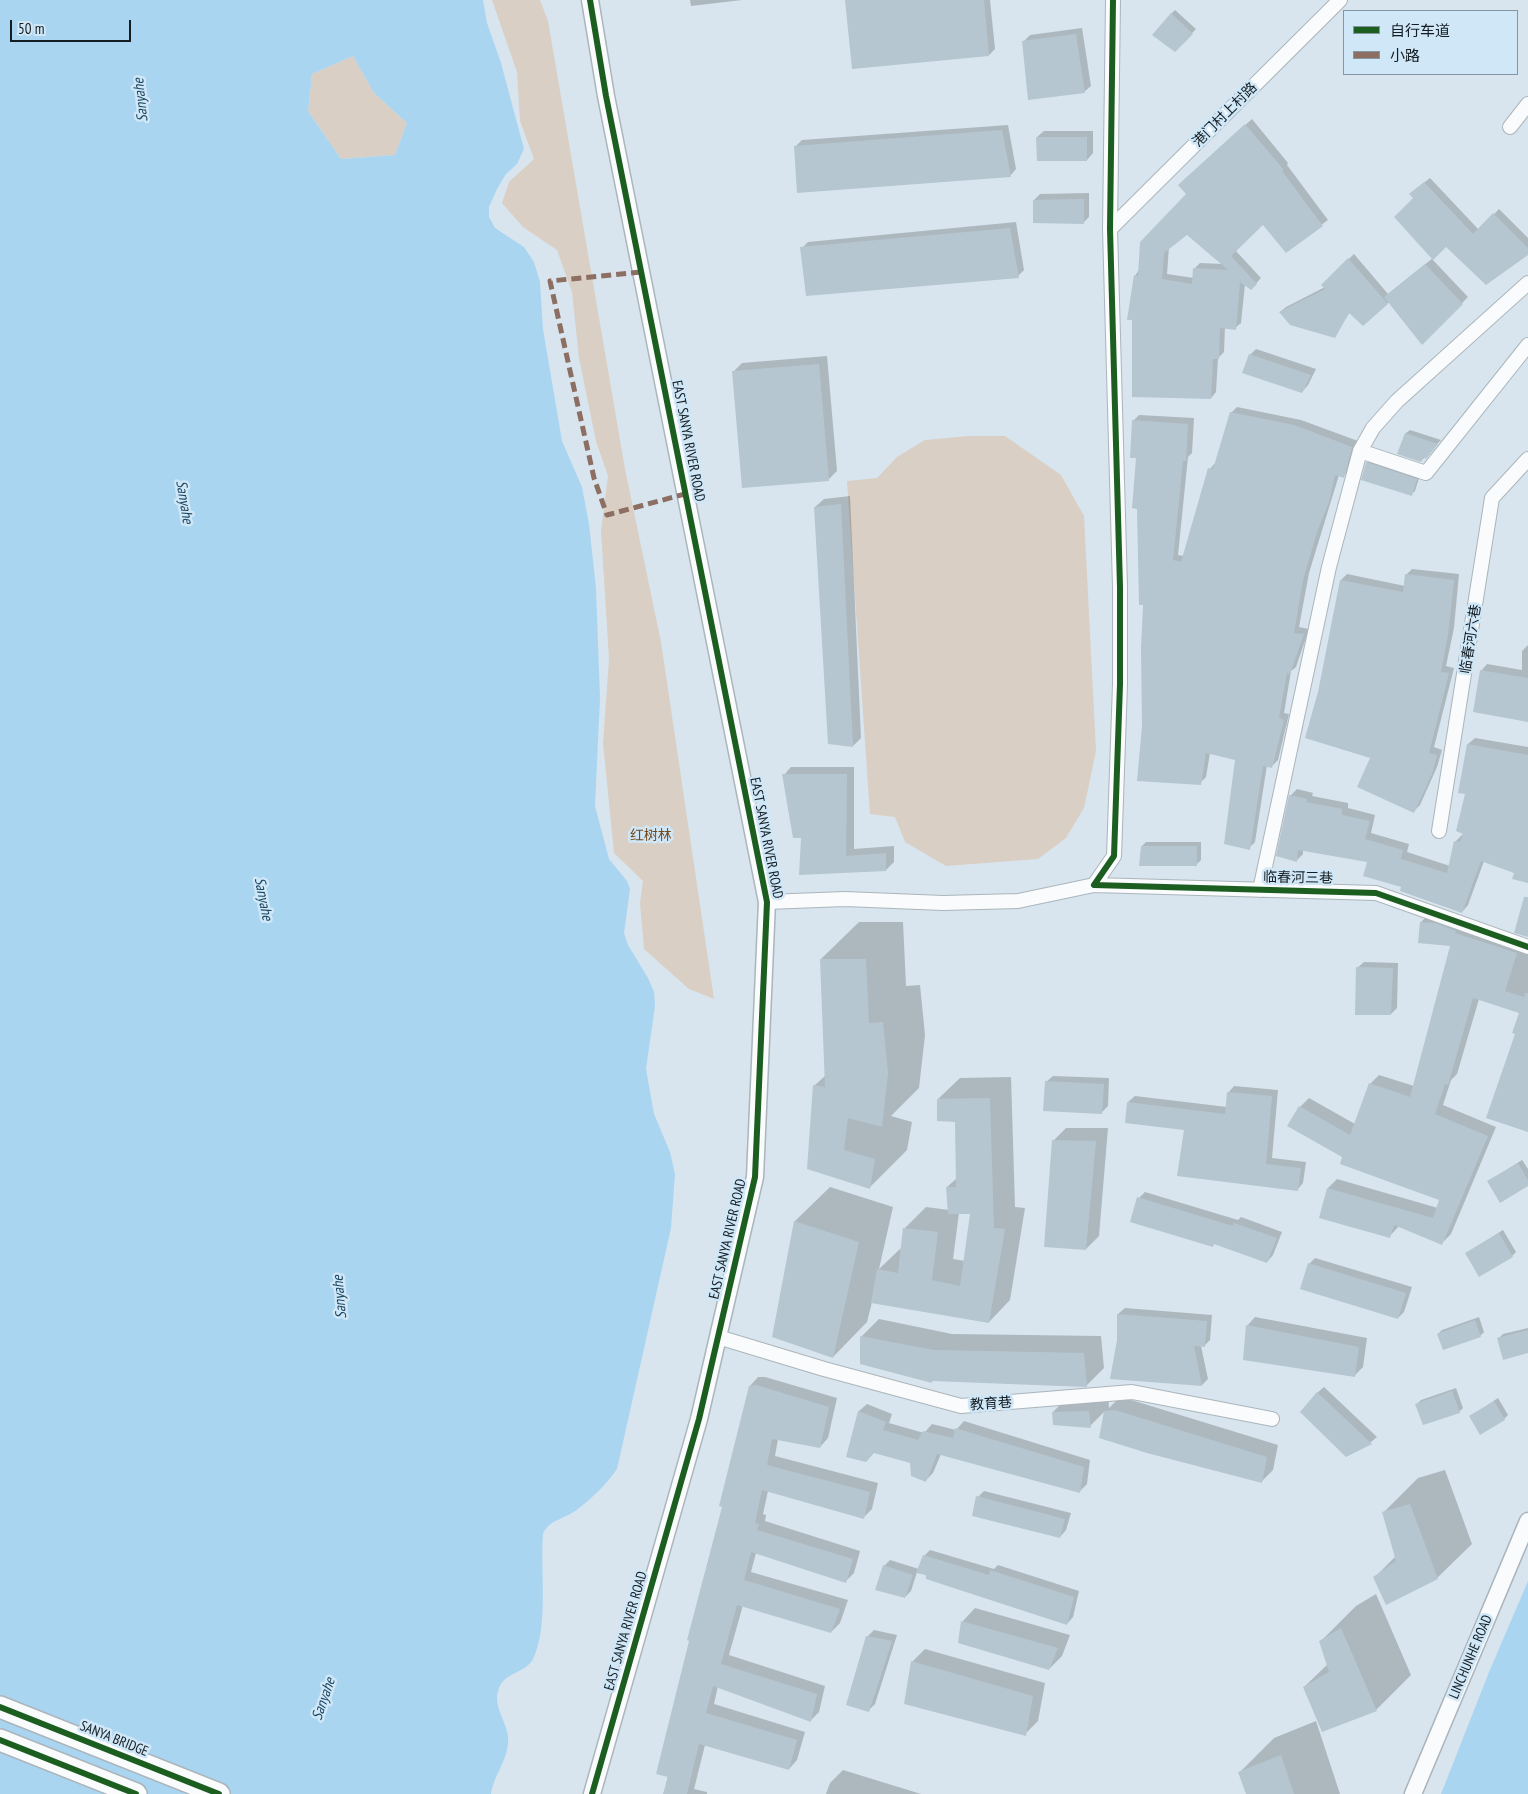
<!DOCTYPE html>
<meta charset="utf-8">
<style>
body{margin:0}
#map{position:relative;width:1528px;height:1794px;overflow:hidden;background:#d8e5ee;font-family:"PT Sans Narrow","Noto Sans SC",sans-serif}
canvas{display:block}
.legend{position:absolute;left:1343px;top:10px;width:175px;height:65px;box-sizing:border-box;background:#cfe7f7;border:1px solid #8596a2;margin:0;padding:6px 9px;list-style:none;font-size:15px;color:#151d23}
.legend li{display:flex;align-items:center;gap:10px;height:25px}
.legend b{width:25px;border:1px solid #8596a2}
.scale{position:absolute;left:10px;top:20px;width:121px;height:22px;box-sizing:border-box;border:2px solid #151d23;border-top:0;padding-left:6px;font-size:15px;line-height:18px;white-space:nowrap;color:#151d23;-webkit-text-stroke:4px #cfe7f7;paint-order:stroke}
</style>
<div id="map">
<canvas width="1528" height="1794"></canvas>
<ul class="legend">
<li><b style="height:6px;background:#1b5e20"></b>自行车道</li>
<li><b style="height:6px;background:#8d6e63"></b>小路</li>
</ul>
<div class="scale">50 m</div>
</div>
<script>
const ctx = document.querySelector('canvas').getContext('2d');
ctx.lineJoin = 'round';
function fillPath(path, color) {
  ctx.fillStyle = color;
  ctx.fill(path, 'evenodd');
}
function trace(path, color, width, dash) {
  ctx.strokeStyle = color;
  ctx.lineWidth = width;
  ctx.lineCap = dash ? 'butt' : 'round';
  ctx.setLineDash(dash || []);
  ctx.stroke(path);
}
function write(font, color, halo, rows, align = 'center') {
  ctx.font = font + ' "PT Sans Narrow","Noto Sans SC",sans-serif';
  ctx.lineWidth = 5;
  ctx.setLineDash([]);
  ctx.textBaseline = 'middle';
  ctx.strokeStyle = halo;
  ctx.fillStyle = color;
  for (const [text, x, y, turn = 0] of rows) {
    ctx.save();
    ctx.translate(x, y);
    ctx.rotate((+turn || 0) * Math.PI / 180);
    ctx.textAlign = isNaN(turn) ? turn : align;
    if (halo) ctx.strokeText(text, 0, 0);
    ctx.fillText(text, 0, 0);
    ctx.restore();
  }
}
const green = new Path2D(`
 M 492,0 L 540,0 L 548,21 L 625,469 L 661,642 L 714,999 L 689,989 L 644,949 L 640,903 L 643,881 L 614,853 L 603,743 L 609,659 L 601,530 L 608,476 L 596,441 L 579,358 L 572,292 L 557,250 L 523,227 L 502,203 L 509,182 L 534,159 L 520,121 L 517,72 Z
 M 353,56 L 374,93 L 407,123 L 395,155 L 341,159 L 308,111 L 312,74 Z
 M 969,436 L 1005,436 L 1061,475 L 1084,516 L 1096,751 L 1084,808 L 1066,838 L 1038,859 L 946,866 L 905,842 L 895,817 L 870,814 L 847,481 L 877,478 L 897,457 L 925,440 Z`);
const water = new Path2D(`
 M 0,0 L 483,0 L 487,23 L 501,63 L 524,149 L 517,164 L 506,174 L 497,189 L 489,207 L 489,217 L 495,228 L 524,247 L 534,262 L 540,282 L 543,329 L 562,441 L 582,487 L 589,524 L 596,588 L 600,698 L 595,806 L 609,859 L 627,881 L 630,889 L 624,933 L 628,945 L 648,978 L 654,992 L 655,1006 L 646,1069 L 654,1114 L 670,1152 L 675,1174 L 671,1228 L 617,1469 C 606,1485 593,1497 578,1509 C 567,1518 548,1520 543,1534 C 540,1571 549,1626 533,1659 C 526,1673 505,1672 499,1688 C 492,1705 506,1720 508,1736 C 510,1758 494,1774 491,1794 L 0,1794 ZM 353,56 L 374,93 L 407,123 L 395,155 L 341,159 L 308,111 L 312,74 Z
 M 1528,1581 L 1528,1794 L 1441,1794 L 1489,1672 Z`);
const shadow = new Path2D(`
 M 690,0 L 742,0 L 691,6 Z
 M 846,0 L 990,0 L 995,49 L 989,55 Z
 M 1175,10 L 1196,29 L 1175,51 L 1171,14 Z
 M 1082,28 L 1091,86 L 1084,92 L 1024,41 L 1030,35 Z
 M 1252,119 L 1288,163 L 1287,165 L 1328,220 L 1286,251 L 1263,223 L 1235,250 L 1261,278 L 1251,289 L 1245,284 L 1241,323 L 1235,328 L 1225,327 L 1224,352 L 1218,358 L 1216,392 L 1211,398 L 1135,276 L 1188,194 L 1185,179 ZM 1187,233 L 1223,264 L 1200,263 L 1195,268 L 1194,278 L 1167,274 L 1169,247 Z
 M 1008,125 L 1016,169 L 1010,176 L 796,146 L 802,140 Z
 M 1044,131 L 1093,131 L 1093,153 L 1087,160 L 1037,137 Z
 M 1430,178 L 1479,230 L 1499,209 L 1528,238 L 1528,254 L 1446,245 L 1432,259 L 1468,297 L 1422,343 L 1389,302 L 1363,325 L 1350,312 L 1334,337 L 1280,312 L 1286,307 L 1325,287 L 1322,285 L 1354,254 L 1388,294 L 1433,258 L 1415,198 L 1416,189 Z
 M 1089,193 L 1089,217 L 1083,223 L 1034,200 L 1040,194 Z
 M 1016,222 L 1024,270 L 1018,276 L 802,248 L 808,242 Z
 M 1256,349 L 1316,369 L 1308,385 L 1302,392 L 1250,355 Z
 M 827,356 L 837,471 L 829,479 L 733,372 L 742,363 Z
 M 1237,407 L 1301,420 L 1358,441 L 1349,470 L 1343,476 L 1339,475 L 1309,573 L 1299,627 L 1309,629 L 1296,667 L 1291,671 L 1284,713 L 1289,714 L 1278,760 L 1272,766 L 1267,765 L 1255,842 L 1249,848 L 1237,759 L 1210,753 L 1206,777 L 1200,783 L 1143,726 L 1145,604 L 1138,457 L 1133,421 L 1139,415 L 1194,418 L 1192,453 L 1188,457 L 1178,555 L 1184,556 L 1210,469 L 1216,462 L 1231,413 Z
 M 1410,430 L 1441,440 L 1421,461 L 1406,433 Z
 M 1371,459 L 1420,475 L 1415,491 L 1411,495 L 1367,463 Z
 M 850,496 L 861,738 L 853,746 L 815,507 L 824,499 Z
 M 1412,569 L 1459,574 L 1454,628 L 1446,666 L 1454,668 L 1434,747 L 1442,750 L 1437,767 L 1420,805 L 1414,811 L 1319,692 L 1341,580 L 1347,574 L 1405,586 L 1406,575 Z
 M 1528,645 L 1528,721 L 1481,671 L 1487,664 L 1522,670 L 1522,651 Z
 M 1475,738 L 1528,747 L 1528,882 L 1515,873 L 1484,861 L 1468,905 L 1462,912 L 1402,886 L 1369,861 L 1303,850 L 1303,854 L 1296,861 L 1290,796 L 1297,789 L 1313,793 L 1312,796 L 1348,803 L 1348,808 L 1375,815 L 1371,833 L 1409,844 L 1407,852 L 1450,866 L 1456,841 L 1464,833 L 1468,744 Z
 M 791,767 L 854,767 L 854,849 L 894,846 L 894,862 L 886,870 L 801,874 L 803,837 L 784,775 Z
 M 1146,842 L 1201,842 L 1201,860 L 1197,864 L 1142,846 Z
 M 1430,913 L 1528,945 L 1528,1131 L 1517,1033 L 1520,1012 L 1479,999 L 1457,1074 L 1451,1080 L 1443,1105 L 1496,1127 L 1451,1234 L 1442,1243 L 1399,1226 L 1389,1237 L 1320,1217 L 1328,1188 L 1337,1179 L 1438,1208 L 1441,1199 L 1344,1157 L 1300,1107 L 1309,1098 L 1355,1124 L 1370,1084 L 1379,1075 L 1414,1086 L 1451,945 L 1421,922 Z
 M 859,922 L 903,922 L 906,986 L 920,985 L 925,1035 L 919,1088 L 891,1116 L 912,1122 L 907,1150 L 869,1188 L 808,1168 L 814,1086 L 826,1075 L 821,959 Z
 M 1364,962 L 1398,963 L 1397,1008 L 1391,1014 L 1357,968 Z
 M 1053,1076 L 1109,1078 L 1108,1106 L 1102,1112 L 1046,1082 Z
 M 1011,1077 L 1015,1207 L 1025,1208 L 1010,1300 L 989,1322 L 872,1302 L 867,1322 L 833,1357 L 795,1221 L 830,1187 L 893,1207 L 879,1269 L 900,1249 L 902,1249 L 905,1228 L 926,1207 L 949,1210 L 947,1187 L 957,1178 L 956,1121 L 938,1099 L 960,1078 ZM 971,1212 L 965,1261 L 953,1259 L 959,1213 Z
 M 1234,1086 L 1278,1090 L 1272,1158 L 1306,1162 L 1303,1183 L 1297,1190 L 1185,1129 L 1128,1102 L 1135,1096 L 1227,1107 L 1228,1093 Z
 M 1066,1128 L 1108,1128 L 1099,1236 L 1086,1249 L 1053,1141 Z
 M 1522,1160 L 1528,1169 L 1528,1185 L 1489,1181 Z
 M 1145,1192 L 1238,1220 L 1241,1217 L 1282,1232 L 1273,1255 L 1267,1262 L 1215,1243 L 1139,1198 Z
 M 1503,1230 L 1516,1252 L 1512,1256 L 1466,1253 Z
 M 1315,1258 L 1412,1287 L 1404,1312 L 1398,1318 L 1309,1264 Z
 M 1125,1308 L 1212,1315 L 1210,1340 L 1204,1346 L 1201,1346 L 1208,1379 L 1202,1385 L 1111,1377 L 1118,1340 L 1118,1314 Z
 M 1255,1317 L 1367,1338 L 1363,1367 L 1355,1375 L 1247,1326 Z
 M 1479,1317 L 1484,1332 L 1480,1336 L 1438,1334 L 1442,1330 Z
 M 879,1319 L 952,1334 L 1101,1336 L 1104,1368 L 1087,1385 L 933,1380 L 932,1382 L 862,1363 L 862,1336 Z
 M 1528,1328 L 1528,1352 L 1499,1338 L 1503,1334 Z
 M 758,1377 L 765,1377 L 837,1398 L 828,1438 L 820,1447 L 778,1439 L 775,1456 L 878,1483 L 872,1509 L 863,1518 L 768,1491 L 763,1514 L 766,1515 L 765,1521 L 860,1551 L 854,1573 L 846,1581 L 756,1553 L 751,1572 L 848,1600 L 840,1623 L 831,1632 L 743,1605 L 729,1655 L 825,1686 L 819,1712 L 811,1720 L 718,1686 L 714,1704 L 805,1732 L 797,1760 L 789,1769 L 705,1745 L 694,1789 L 707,1792 L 707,1794 L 664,1794 L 750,1386 Z
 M 1324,1387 L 1377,1437 L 1371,1442 L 1346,1456 L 1317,1393 Z
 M 1456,1388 L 1463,1408 L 1459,1412 L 1417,1404 L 1421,1400 Z
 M 1108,1392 L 1109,1408 L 1118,1399 L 1128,1399 L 1278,1445 L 1273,1470 L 1261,1482 L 1105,1411 L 1090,1426 L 1053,1412 L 1072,1393 Z
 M 1498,1398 L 1508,1415 L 1504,1419 L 1471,1416 Z
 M 867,1404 L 892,1414 L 889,1423 L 924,1433 L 932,1424 L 956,1430 L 964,1421 L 1090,1460 L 1087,1484 L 1080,1491 L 941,1454 L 933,1473 L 926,1480 L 911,1462 L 874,1451 L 848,1456 L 859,1411 Z
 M 1445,1470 L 1472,1544 L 1437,1578 L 1375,1577 L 1396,1556 L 1383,1513 L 1418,1478 Z
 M 984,1491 L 1071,1513 L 1066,1530 L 1060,1537 L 978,1497 Z
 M 930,1550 L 994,1569 L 998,1565 L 1079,1591 L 1073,1617 L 1067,1624 L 917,1572 L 911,1591 L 905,1597 L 884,1566 L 890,1560 L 919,1569 L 924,1556 Z
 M 1376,1594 L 1411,1675 L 1376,1710 L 1304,1687 L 1328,1664 L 1321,1641 L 1356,1606 Z
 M 975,1608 L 1070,1635 L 1062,1656 L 1049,1669 L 959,1642 L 963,1621 Z
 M 874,1630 L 897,1635 L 875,1704 L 869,1710 L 868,1636 Z
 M 925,1649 L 1045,1683 L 1038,1721 L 1025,1734 L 912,1662 Z
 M 1316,1721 L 1340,1794 L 1247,1794 L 1239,1773 L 1274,1738 Z
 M 843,1770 L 921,1794 L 826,1794 L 830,1783 Z`);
const building = new Path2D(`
 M 845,0 L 984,0 L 989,56 L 852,69 Z
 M 1171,13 L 1193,34 L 1175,52 L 1152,35 Z
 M 1076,34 L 1085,93 L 1028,100 L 1022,41 Z
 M 1245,124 L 1284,170 L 1282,171 L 1323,226 L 1286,253 L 1263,225 L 1231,256 L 1257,284 L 1251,290 L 1240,282 L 1236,330 L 1220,328 L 1219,359 L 1213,359 L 1211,399 L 1132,397 L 1132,320 L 1127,320 L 1134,275 L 1138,276 L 1140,242 L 1186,194 L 1178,185 ZM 1187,235 L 1228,270 L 1193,268 L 1192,284 L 1162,279 L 1164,253 Z
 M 1002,130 L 1011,177 L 797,193 L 794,146 Z
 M 1036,137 L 1087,137 L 1087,161 L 1037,161 Z
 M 1424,182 L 1473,234 L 1493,213 L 1528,248 L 1528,255 L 1486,285 L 1446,247 L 1433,260 L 1394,217 L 1413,198 L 1409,194 Z
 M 1084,199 L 1084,224 L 1033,223 L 1033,200 Z
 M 1010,228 L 1019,278 L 806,296 L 800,247 Z
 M 1348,258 L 1388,304 L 1363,326 L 1349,313 L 1335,338 L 1290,325 L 1279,312 L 1325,289 L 1321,285 Z
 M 1425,264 L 1463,304 L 1422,345 L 1384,297 Z
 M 1249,354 L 1311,375 L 1302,393 L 1242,373 Z
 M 819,364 L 829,481 L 742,488 L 732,371 Z
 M 1230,412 L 1294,425 L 1352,447 L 1344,478 L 1335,475 L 1329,502 L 1317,532 L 1303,580 L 1294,633 L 1304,634 L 1290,674 L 1287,673 L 1279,718 L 1284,720 L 1272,768 L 1263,766 L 1250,850 L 1224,844 L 1235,760 L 1206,753 L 1201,785 L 1137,781 L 1142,726 L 1141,648 L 1143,605 L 1139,605 L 1137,509 L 1132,508 L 1136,458 L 1130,458 L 1132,420 L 1188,424 L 1186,461 L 1183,461 L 1173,560 L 1181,562 L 1208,468 L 1213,469 Z
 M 1405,433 L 1438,444 L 1426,459 L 1423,457 L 1421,462 L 1397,454 Z
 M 1366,462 L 1417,479 L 1412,496 L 1361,480 Z
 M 841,504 L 853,747 L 828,744 L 814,507 Z
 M 1405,574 L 1454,580 L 1448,635 L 1441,672 L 1449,673 L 1429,753 L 1437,755 L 1432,774 L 1414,813 L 1357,787 L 1370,758 L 1305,738 L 1318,692 L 1340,580 L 1403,592 Z
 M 1480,670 L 1528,678 L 1528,722 L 1473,712 Z
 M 1467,744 L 1528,755 L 1528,883 L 1512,879 L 1514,873 L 1481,861 L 1462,913 L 1400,891 L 1401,887 L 1363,876 L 1367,862 L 1298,850 L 1297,862 L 1276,856 L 1289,795 L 1307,799 L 1306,802 L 1342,809 L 1342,815 L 1370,821 L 1365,839 L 1403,850 L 1401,859 L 1447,873 L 1454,841 L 1460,842 L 1463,834 L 1456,831 L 1465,794 L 1458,793 Z
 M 782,774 L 847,774 L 846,856 L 886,853 L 886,871 L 799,875 L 801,838 L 793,838 Z
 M 1141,846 L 1197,846 L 1197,866 L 1139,866 Z
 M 1524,897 L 1528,897 L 1528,937 L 1514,933 Z
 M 1420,922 L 1435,923 L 1456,931 L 1455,933 L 1517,953 L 1505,991 L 1524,997 L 1525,993 L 1528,993 L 1528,1132 L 1486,1118 L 1515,1034 L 1512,1033 L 1519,1013 L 1473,998 L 1448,1085 L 1445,1084 L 1435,1114 L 1488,1136 L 1442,1245 L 1394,1225 L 1390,1238 L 1319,1218 L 1327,1188 L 1433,1218 L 1439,1200 L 1340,1164 L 1342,1157 L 1287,1126 L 1299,1106 L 1350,1135 L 1369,1083 L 1410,1097 L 1450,946 L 1418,943 Z
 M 820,959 L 866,959 L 869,1023 L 883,1022 L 888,1073 L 882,1127 L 848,1118 L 844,1150 L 875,1159 L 870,1189 L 807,1169 L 813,1085 L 825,1087 Z
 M 1356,967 L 1393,968 L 1391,1015 L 1355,1015 Z
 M 1045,1081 L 1104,1084 L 1102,1114 L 1043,1111 Z
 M 1227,1092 L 1272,1096 L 1266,1164 L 1301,1168 L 1298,1191 L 1177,1176 L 1184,1130 L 1125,1123 L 1127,1102 L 1225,1114 Z
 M 990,1098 L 994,1228 L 1005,1229 L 989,1323 L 871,1303 L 877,1269 L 898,1273 L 903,1228 L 938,1232 L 932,1280 L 960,1286 L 970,1214 L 948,1214 L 946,1187 L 956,1187 L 955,1122 L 937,1121 L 937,1099 Z
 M 1052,1140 L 1096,1141 L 1086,1250 L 1044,1247 Z
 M 1518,1163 L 1528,1180 L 1528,1186 L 1500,1203 L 1487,1181 Z
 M 1137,1197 L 1233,1226 L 1234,1223 L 1277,1238 L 1267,1263 L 1214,1244 L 1213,1247 L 1130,1222 Z
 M 794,1221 L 859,1242 L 833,1358 L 772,1337 Z
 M 1499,1233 L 1513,1257 L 1479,1277 L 1465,1253 Z
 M 1308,1263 L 1406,1293 L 1398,1319 L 1300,1289 Z
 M 1117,1314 L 1207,1321 L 1205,1347 L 1194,1346 L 1202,1386 L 1110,1379 L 1117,1340 Z
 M 1475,1320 L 1481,1337 L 1443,1350 L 1437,1334 Z
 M 1246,1325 L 1359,1347 L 1355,1377 L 1243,1360 Z
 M 1528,1330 L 1528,1353 L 1503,1360 L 1497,1338 Z
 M 860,1336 L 934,1350 L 1084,1353 L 1087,1387 L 932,1381 L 932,1383 L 860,1364 Z
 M 756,1385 L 829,1407 L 820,1448 L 772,1439 L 767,1465 L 870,1492 L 864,1519 L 762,1490 L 755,1523 L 759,1524 L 757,1530 L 853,1559 L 846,1583 L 751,1552 L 744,1580 L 840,1609 L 831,1633 L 737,1605 L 721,1664 L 817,1694 L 811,1722 L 713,1686 L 706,1713 L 797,1740 L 789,1770 L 699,1744 L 687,1794 L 663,1794 L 668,1777 L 656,1774 L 689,1641 L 687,1640 L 722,1507 L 719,1506 L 749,1386 Z
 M 1452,1391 L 1460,1413 L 1423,1425 L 1415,1404 Z
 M 1317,1392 L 1372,1444 L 1346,1457 L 1300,1412 Z
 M 1494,1401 L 1505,1420 L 1480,1435 L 1469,1416 Z
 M 1115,1410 L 1267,1457 L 1262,1483 L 1147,1453 L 1099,1438 L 1104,1411 Z
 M 858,1411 L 886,1422 L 883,1430 L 918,1440 L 923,1431 L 953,1438 L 955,1428 L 1084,1467 L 1080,1493 L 937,1454 L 926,1482 L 911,1476 L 910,1463 L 874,1453 L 866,1462 L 846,1457 Z
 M 1089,1411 L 1091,1428 L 1053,1425 L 1052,1412 Z
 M 976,1496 L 1065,1519 L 1060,1538 L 972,1516 Z
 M 1410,1504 L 1438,1579 L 1386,1605 L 1373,1577 L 1396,1561 L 1382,1512 Z
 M 923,1555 L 989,1575 L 990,1570 L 1074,1597 L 1067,1625 L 926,1579 L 926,1575 L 916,1573 Z
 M 883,1565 L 913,1575 L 905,1598 L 875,1590 Z
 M 961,1621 L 1058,1648 L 1049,1670 L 958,1643 Z
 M 1341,1628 L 1377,1711 L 1322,1732 L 1303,1687 L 1329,1672 L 1319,1641 Z
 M 866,1636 L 892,1641 L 869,1712 L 846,1705 Z
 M 911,1661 L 1033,1696 L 1026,1736 L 904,1704 Z
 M 1281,1755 L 1294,1794 L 1246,1794 L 1238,1772 Z`);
const minor = new Path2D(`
 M 1113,0 L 1110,229 L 1120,587 L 1120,684 L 1114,856 L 1094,885 L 1376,893 L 1528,947
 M 1510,127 L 1528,104
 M 1110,229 L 1340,0
 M 1360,451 L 1373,428 L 1397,401 L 1528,283
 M 1439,831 L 1492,498 L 1528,459
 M 1260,890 L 1329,567 L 1360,451 L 1426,473 L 1528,345
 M 767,902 L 845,899 L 943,903 L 1018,901 L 1094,885
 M 718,1337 L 824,1369 L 961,1406 L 1132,1392 L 1272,1419`);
const tertiary = new Path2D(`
 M 590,0 L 606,96 L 767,902 L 755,1177 L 699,1419 L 592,1794
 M 1413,1794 L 1528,1521`);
const primary = new Path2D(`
 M 0,1707 L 219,1794
 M 0,1740 L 136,1794`);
const quiet = new Path2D(`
 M 641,272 L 550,281 L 594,478 L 607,515 L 685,494`);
const cycleway = new Path2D(`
 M 590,0 L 606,96 L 767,902 L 755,1177 L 699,1419 L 592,1794
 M 1113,0 L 1110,229 L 1120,587 L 1120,684 L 1114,856 L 1094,885 L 1376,893 L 1528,947
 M 0,1707 L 219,1794
 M 0,1740 L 136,1794`);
const streetNames = [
 ["港门村上村路",1225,115,-45],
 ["EAST SANYA RIVER ROAD",688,441,79],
 ["临春河六巷",1471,639,-81],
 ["EAST SANYA RIVER ROAD",766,838,79],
 ["临春河三巷",1298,878,1],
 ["EAST SANYA RIVER ROAD",728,1239,-77],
 ["教育巷",991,1404,-4],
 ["EAST SANYA RIVER ROAD",626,1631,-74],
 ["LINCHUNHE ROAD",1471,1657,-67],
 ["SANYA BRIDGE",114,1739,22]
];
const parkNames = [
 ["红树林",651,836]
];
const waterNames = [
 ["Sanyahe",141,100,-96],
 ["Sanyahe",184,502,81],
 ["Sanyahe",263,899,79],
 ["Sanyahe",340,1297,-95],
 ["Sanyahe",324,1699,-71]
];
fillPath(green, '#d9cfc5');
fillPath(water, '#aad5f1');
fillPath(shadow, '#0003');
fillPath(building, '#b5c6d0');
trace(minor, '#abb5bb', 16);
trace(tertiary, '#abb5bb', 19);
trace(primary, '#abb5bb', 24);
trace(minor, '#f9fbfc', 14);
trace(tertiary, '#f9fbfc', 16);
trace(primary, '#f9fbfc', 21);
trace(quiet, '#8d6e63', 5, [10, 5]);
trace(cycleway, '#1b5e20', 6);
write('14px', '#151d23', '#cfe7f7', streetNames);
write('14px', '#75491a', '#cfe7f7', parkNames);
write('italic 15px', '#1b465f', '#cfe7f7', waterNames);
</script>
